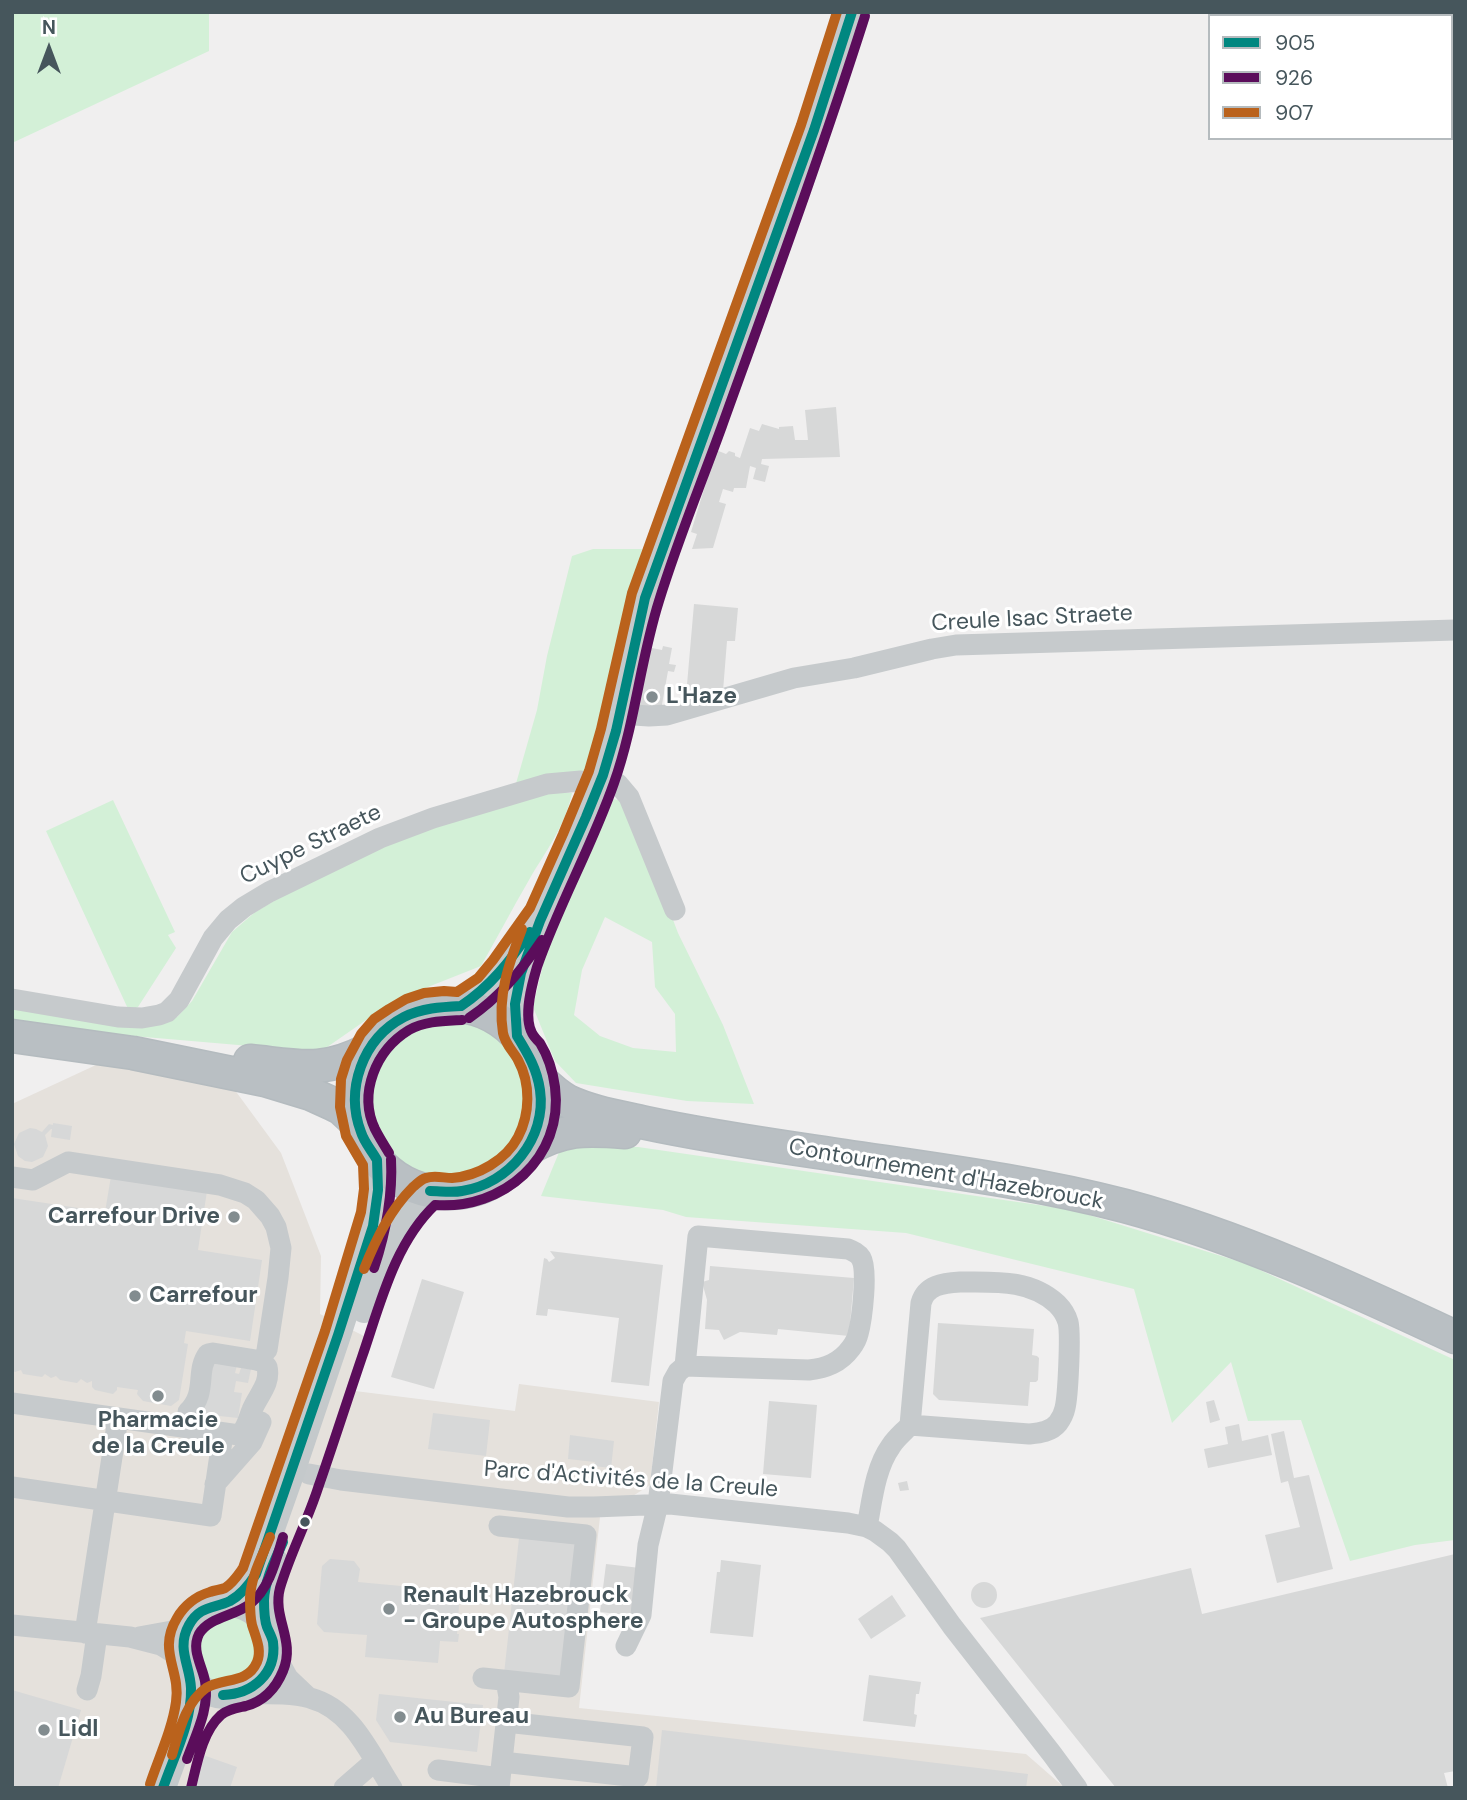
<!DOCTYPE html>
<meta charset="utf-8">
<style>
body{margin:0}
#map{position:relative;width:1467px;height:1800px;overflow:hidden;background:#f0efef;font-family:"DM Sans",sans-serif}
canvas{display:block}
.frame{position:absolute;inset:0;border:14px solid #46565c;pointer-events:none}
.legend{position:absolute;left:1208px;top:14px;width:245px;height:126px;box-sizing:border-box;background:#fff;border:2px solid #b5bbbe;margin:0;padding:9px 12px;list-style:none;font-size:21px;color:#46565c}
.legend li{display:flex;align-items:center;gap:14px;height:35px}
.legend b{width:35px;border:2px solid #b5bbbe}
.north{position:absolute;left:14px;top:14px;width:70px;height:70px;-webkit-text-stroke:5px #fff;paint-order:stroke;rotate:0deg;font-size:19px;font-weight:700;line-height:28px;text-align:center;color:#46565c}
.north::after{content:'';display:block;margin:auto;width:24px;height:32px;background:#46565c;clip-path:polygon(50% 0,100% 100%,50% 72%,0 100%)}
</style>
<div id="map">
<canvas width="1467" height="1800"></canvas>
<div class="frame"></div>
<ul class="legend">
<li><b style="height:9px;background:#008780"></b>905</li>
<li><b style="height:9px;background:#5b0d5b"></b>926</li>
<li><b style="height:9px;background:#ba621c"></b>907</li>
</ul>
<div class="north">N</div>
</div>
<script>
const ctx = document.querySelector('canvas').getContext('2d');
ctx.lineJoin = 'round';
function fillPath(path, color) {
  ctx.fillStyle = color;
  ctx.fill(path, 'evenodd');
}
function trace(path, color, width, dash) {
  ctx.strokeStyle = color;
  ctx.lineWidth = width;
  ctx.lineCap = dash ? 'butt' : 'round';
  ctx.setLineDash(dash || []);
  ctx.stroke(path);
}
function write(font, color, halo, rows, align = 'center') {
  ctx.font = font + ' "DM Sans",sans-serif';
  ctx.lineWidth = 6;
  ctx.setLineDash([]);
  ctx.textBaseline = 'middle';
  ctx.strokeStyle = halo;
  ctx.fillStyle = color;
  for (const [text, x, y, turn = 0] of rows) {
    ctx.save();
    ctx.translate(x, y);
    ctx.rotate((+turn || 0) * Math.PI / 180);
    ctx.textAlign = isNaN(turn) ? turn : align;
    if (halo) ctx.strokeText(text, 0, 0);
    ctx.fillText(text, 0, 0);
    ctx.restore();
  }
}
const commercial = new Path2D(`
 M 111,1058 L 226,1078 L 281,1153 L 321,1256 L 320,1314 L 372,1340 L 355,1391 L 515,1411 L 519,1384 L 659,1402 L 650,1485 L 600,1517 L 579,1708 L 1026,1754 L 1065,1788 L 12,1788 L 12,1104 Z`);
const green = new Path2D(`
 M 12,12 L 209,12 L 209,51 L 12,143 Z
 M 593,549 L 642,549 L 600,748 L 590,773 L 515,787 L 537,710 L 547,656 L 572,556 Z
 M 558,792 L 572,793 C 565,827 545,852 529,880 C 512,909 497,938 481,966 L 395,1000 L 320,1052 L 86,1032 L 12,1020 L 12,1004 L 177,1017 L 192,1001 L 232,932 L 254,913 L 287,893 L 371,848 L 512,800 Z
 M 613,799 L 623,801 L 652,864 L 678,933 L 723,1025 L 754,1104 L 687,1101 L 576,1083 L 555,1061 L 533,1007 L 548,944 L 584,861 L 605,804 ZM 605,917 L 652,942 L 655,987 L 675,1014 L 676,1052 L 633,1048 L 600,1036 L 574,1015 L 582,970 Z
 M 113,800 L 175,932 L 168,935 L 176,948 L 138,1007 L 129,1011 L 46,831 Z
 M366 1098a82 82 0 1 1 164 0a82 82 0 1 1-164 0Z
 M 584,1147 L 638,1147 L 1073,1210 L 1247,1264 L 1455,1360 L 1455,1540 L 1415,1545 L 1350,1561 L 1301,1420 L 1248,1421 L 1231,1362 L 1172,1423 L 1134,1289 L 906,1233 L 686,1217 L 663,1210 L 541,1196 L 560,1150 Z
 M194 1650a34 34 0 1 1 68 0a34 34 0 1 1-68 0Z`);
const building = new Path2D(`
 M 836,407 L 840,457 L 762,459 L 761,464 L 769,466 L 765,482 L 753,479 L 756,468 L 750,466 L 746,488 L 734,488 L 733,492 L 723,489 L 719,502 L 726,504 L 713,548 L 692,549 L 697,534 L 691,532 L 716,450 L 726,454 L 729,451 L 735,453 L 735,456 L 740,458 L 750,428 L 759,431 L 762,424 L 779,429 L 779,427 L 793,426 L 795,440 L 808,440 L 805,410 Z
 M 694,604 L 738,608 L 735,641 L 727,641 L 723,691 L 702,689 L 701,697 L 686,696 Z
 M 663,646 L 672,648 L 669,664 L 676,665 L 674,672 L 668,671 L 661,710 L 636,705 L 647,647 L 662,650 Z
 M 53,1123 L 72,1126 L 70,1140 L 51,1137 L 52,1129 L 51,1129 L 45,1135 L 48,1146 L 43,1157 L 32,1162 L 25,1161 L 18,1156 L 14,1144 L 19,1133 L 30,1128 L 36,1129 L 42,1132 L 49,1124 L 53,1125 Z
 M 111,1176 L 207,1191 L 198,1250 L 262,1260 L 250,1341 L 186,1331 L 184,1343 L 188,1344 L 179,1400 L 171,1406 L 143,1401 L 137,1394 L 138,1390 L 117,1387 L 117,1390 L 113,1394 L 95,1390 L 92,1387 L 92,1381 L 87,1383 L 81,1379 L 77,1383 L 60,1380 L 56,1376 L 51,1378 L 45,1374 L 42,1377 L 23,1374 L 21,1370 L 15,1372 L 12,1370 L 12,1198 L 105,1212 Z
 M 550,1251 L 663,1265 L 649,1386 L 611,1382 L 619,1318 L 548,1309 L 547,1316 L 536,1315 L 544,1258 L 547,1259 L 549,1262 L 555,1258 Z
 M 710,1266 L 854,1278 L 849,1336 L 778,1329 L 777,1335 L 740,1332 L 724,1340 L 719,1330 L 705,1329 L 707,1300 L 702,1282 L 709,1280 Z
 M 422,1279 L 464,1292 L 434,1389 L 391,1377 Z
 M 938,1323 L 1034,1329 L 1032,1355 L 1037,1356 L 1039,1358 L 1038,1380 L 1036,1382 L 1030,1382 L 1028,1406 L 939,1400 L 933,1394 Z
 M 211,1361 L 237,1365 L 235,1373 L 239,1374 L 241,1368 L 251,1369 L 248,1383 L 236,1381 L 234,1392 L 242,1393 L 238,1418 L 201,1414 L 208,1369 Z
 M 1214,1400 L 1220,1420 L 1210,1423 L 1206,1402 Z
 M 769,1401 L 817,1405 L 811,1478 L 763,1474 Z
 M 433,1413 L 490,1420 L 486,1456 L 428,1449 Z
 M 1239,1424 L 1242,1441 L 1268,1435 L 1272,1455 L 1208,1468 L 1204,1449 L 1228,1444 L 1225,1427 Z
 M 1284,1431 L 1294,1478 L 1309,1475 L 1333,1569 L 1277,1583 L 1265,1535 L 1300,1527 L 1288,1481 L 1281,1483 L 1271,1434 Z
 M 570,1435 L 614,1441 L 611,1468 L 594,1466 L 595,1462 L 568,1459 Z
 M 907,1481 L 909,1490 L 900,1491 L 898,1483 Z
 M 519,1538 L 579,1544 L 564,1681 L 504,1674 Z
 M 1455,1554 L 1455,1771 L 1444,1773 L 1448,1788 L 1116,1788 L 980,1618 L 1191,1568 L 1202,1614 Z
 M 330,1559 L 354,1561 L 360,1569 L 358,1582 L 444,1590 L 444,1592 L 451,1593 L 451,1590 L 460,1591 L 457,1634 L 459,1634 L 458,1642 L 440,1641 L 438,1663 L 365,1657 L 367,1635 L 324,1632 L 317,1624 L 322,1566 Z
 M 721,1560 L 761,1565 L 753,1637 L 710,1633 L 717,1572 L 720,1572 Z
 M 606,1564 L 640,1568 L 635,1616 L 600,1612 Z
 M971 1595a13 13 0 1 1 26 0a13 13 0 1 1-26 0Z
 M 892,1595 L 906,1616 L 871,1639 L 858,1619 Z
 M 869,1675 L 921,1682 L 919,1694 L 916,1694 L 914,1714 L 917,1715 L 915,1727 L 863,1721 Z
 M 12,1690 L 81,1710 L 58,1788 L 12,1788 Z
 M 379,1694 L 483,1705 L 477,1752 L 390,1742 L 376,1720 Z
 M 662,1730 L 1028,1774 L 1026,1788 L 656,1788 Z
 M 203,1755 L 237,1767 L 230,1788 L 192,1788 Z`);
const minor = new Path2D(`
 M 619,714 L 649,716 L 667,715 L 794,678 L 854,668 L 932,649 L 956,645 L 1455,630
 M 602,776 L 618,784 L 629,797 L 675,910
 M 12,999 L 118,1017 L 142,1018 L 159,1015 L 167,1012 L 179,1000 L 213,938 L 228,920 L 244,907 L 269,892 L 380,838 L 433,818 L 547,784 L 581,781 L 598,786
 M 12,1177 L 33,1180 L 68,1162 L 220,1185 L 245,1193 L 256,1200 L 270,1216 L 276,1227 L 281,1248 L 278,1278 L 267,1350
 M 12,1403 L 239,1435 C 247,1429 248,1419 252,1410 C 258,1395 271,1384 267,1367 L 263,1362 L 256,1360 L 213,1353 L 208,1354 C 195,1372 208,1392 188,1412
 M 309,1474 L 341,1480 L 568,1507 L 594,1507 L 670,1504 L 848,1523 L 867,1527 L 875,1531 L 890,1542 L 897,1549 L 952,1626 L 1052,1754 L 1077,1788
 M 215,1484 L 252,1442 L 261,1422
 M 12,1487 L 211,1516 L 223,1434
 M 867,1527 C 872,1501 875,1468 891,1446 C 896,1438 904,1432 910,1425 L 1029,1434 C 1039,1433 1051,1432 1058,1423 C 1061,1419 1064,1413 1065,1408 C 1068,1396 1071,1333 1068,1322 C 1066,1315 1062,1309 1057,1304 C 1030,1279 994,1282 960,1282 C 943,1283 926,1285 921,1303 L 910,1425
 M 12,1625 L 130,1637 L 161,1645 L 182,1658
 M 85,1633 L 118,1418
 M 139,1637 L 172,1631 L 191,1622
 M 626,1646 L 641,1615 L 648,1545 L 658,1504 L 673,1381 L 678,1372 L 685,1366 L 698,1236 L 848,1249 C 853,1251 858,1253 861,1258 C 868,1270 862,1320 858,1334 C 857,1339 854,1344 851,1348 C 840,1363 826,1368 809,1370 L 685,1366
 M 273,1651 L 288,1678 L 308,1697
 M 483,1678 L 569,1687 L 586,1535 L 499,1526
 M 87,1690 L 91,1676 L 97,1634
 M 240,1694 C 263,1694 289,1692 310,1698 C 352,1709 370,1754 392,1788
 M 502,1762 L 638,1777 L 643,1737 L 506,1722
 M 438,1770 L 500,1778
 M 344,1788 L 375,1761
 M 499,1788 L 509,1697 L 507,1686 L 502,1680`);
const major = new Path2D(`
 M 461,1006 C 491,988 503,971 523,943
 M 517,1036 C 515,1022 514,1007 516,993 C 519,975 526,959 532,942 C 552,885 583,832 603,775 C 623,717 629,656 645,598 L 814,130 L 852,12
 M 364,1310 C 380,1264 392,1225 430,1191
 M 225,1604 L 243,1591 L 256,1574 L 294,1466 L 338,1335 L 373,1226 L 378,1190 L 377,1160
 M181 1650a46 46 0 1 1 92 0a46 46 0 1 1-92 0Z
 M 266,1624 C 263,1599 266,1585 275,1561
 M 163,1788 C 175,1752 193,1716 191,1677`);
const highway = new Path2D(`
 M354 1099a94 94 0 1 1 188 0a94 94 0 1 1-188 0Z
 M 12,1036 L 133,1053 L 265,1080 L 311,1094 L 333,1104 L 341,1108 L 357,1123
 M 250,1061 C 299,1066 322,1074 368,1050
 M 540,1079 C 549,1088 558,1096 569,1102 C 593,1113 620,1117 646,1123 C 711,1137 777,1146 844,1156 C 938,1170 1033,1182 1125,1206 C 1240,1237 1348,1287 1455,1337
 M 527,1149 C 564,1128 584,1129 625,1132`);
const bus1 = new Path2D(`
 M 461,1006 C 491,986 510,961 530,932
 M 517,1036 L 515,1004 L 521,973 L 540,921 L 586,817 L 603,775 L 616,731 L 645,598 L 814,130 L 852,12
 M 377,1160 C 372,1151 364,1142 361,1132 C 345,1090 362,1039 404,1017 C 422,1008 441,1007 461,1006
 M 430,1191 C 440,1191 452,1193 462,1191 C 509,1184 547,1138 540,1090 C 537,1069 528,1054 517,1036
 M 223,1695 C 252,1694 277,1674 273,1642 C 272,1637 269,1632 267,1627 C 264,1619 264,1608 264,1600 C 265,1579 275,1560 283,1542
 M 163,1788 C 174,1756 192,1722 191,1688 C 190,1665 176,1648 189,1625 C 200,1605 214,1609 230,1601 C 241,1595 249,1585 256,1574 L 338,1335 L 373,1226 L 378,1190 L 377,1160`);
const bus2 = new Path2D(`
 M 469,1018 C 500,997 521,971 542,940
 M 389,1153 C 384,1145 379,1137 375,1129 C 358,1093 376,1050 409,1030 C 425,1021 444,1021 462,1020
 M 374,1268 C 386,1232 393,1198 391,1159
 M 187,1759 C 196,1734 210,1708 205,1681 C 202,1665 191,1650 199,1634 C 209,1617 235,1616 250,1604 C 270,1588 276,1560 283,1537
 M 191,1788 C 197,1764 202,1732 221,1715 C 228,1709 237,1708 246,1706 C 264,1701 276,1688 283,1671 C 296,1640 272,1618 280,1588 C 290,1554 307,1522 318,1488 C 333,1445 347,1401 362,1357 C 380,1305 394,1244 435,1205 C 503,1210 564,1158 555,1087 C 553,1072 548,1056 540,1043 C 537,1040 534,1037 532,1033 C 523,1016 532,984 537,967 C 559,904 592,846 614,783 C 635,724 640,661 659,601 C 677,542 701,484 722,426 C 771,290 821,154 865,16`);
const bus3 = new Path2D(`
 M 364,1269 C 376,1239 390,1210 413,1187 C 417,1184 421,1179 426,1178 C 434,1175 444,1178 452,1178 C 478,1176 506,1160 518,1137 C 530,1114 531,1084 518,1060 C 513,1051 505,1044 503,1033 C 497,996 509,963 522,929
 M 172,1755 C 179,1732 185,1703 206,1688 C 223,1677 247,1685 257,1662 C 262,1650 256,1638 252,1625 C 250,1617 250,1607 250,1598 C 251,1576 262,1557 270,1537
 M 150,1784 C 159,1757 172,1730 176,1702 C 181,1670 157,1651 177,1618 C 184,1606 196,1596 210,1592 C 215,1590 220,1590 225,1588 C 233,1583 238,1575 243,1568 L 325,1331 L 361,1212 L 364,1189 L 363,1165 L 346,1136 L 340,1107 L 341,1079 L 347,1060 L 361,1034 L 374,1019 L 389,1009 L 406,999 L 424,993 L 444,991 L 457,992 L 478,978 L 493,960 L 530,908 L 563,834 L 589,771 L 601,729 L 632,593 L 801,125 L 837,12`);
const markers = [
 [652,697,7,"#828c8f"],
 [234,1217,7,"#828c8f"],
 [135,1296,7,"#828c8f"],
 [158,1396,7,"#828c8f"],
 [305,1522,6,"#46565c"],
 [389,1609,7,"#828c8f"],
 [400,1717,7,"#828c8f"],
 [44,1730,7,"#828c8f"]
];
const streetNames = [
 ["Creule Isac Straete",1032,619,-3],
 ["Cuype Straete",311,845,-26],
 ["Contournement d'Hazebrouck",946,1175,10],
 ["Parc d'Activités de la Creule",631,1480,4]
];
const poiNames = [
 ["L'Haze",666,697],
 ["Carrefour Drive",220,1217,"right"],
 ["Carrefour",149,1296],
 ["Pharmacie",158,1421,"center"],
 ["de la Creule",158,1447,"center"],
 ["Renault Hazebrouck",403,1596],
 ["- Groupe Autosphere",403,1622],
 ["Au Bureau",414,1717],
 ["Lidl",58,1730]
];
fillPath(commercial, '#e5e1dc');
fillPath(green, '#d3f0d7');
fillPath(building, '#d7d8d8');
trace(highway, '#b4bbbf', 35);
trace(minor, '#c6cacc', 21);
trace(major, '#c4c9cb', 26);
trace(highway, '#b9bfc3', 32);
trace(bus1, '#008780', 10);
trace(bus2, '#5b0d5b', 10);
trace(bus3, '#ba621c', 10);
for (const [x, y, r, color] of markers) {
  const dot = new Path2D();
  dot.arc(x, y, r, 0, 2 * Math.PI);
  ctx.fillStyle = color;
  ctx.fill(dot);
  trace(dot, '#fff', 2.5);
}
write('23px', '#46565c', '#fff', streetNames);
write('bold 23px', '#46565c', '#fff', poiNames, 'left');
</script>
